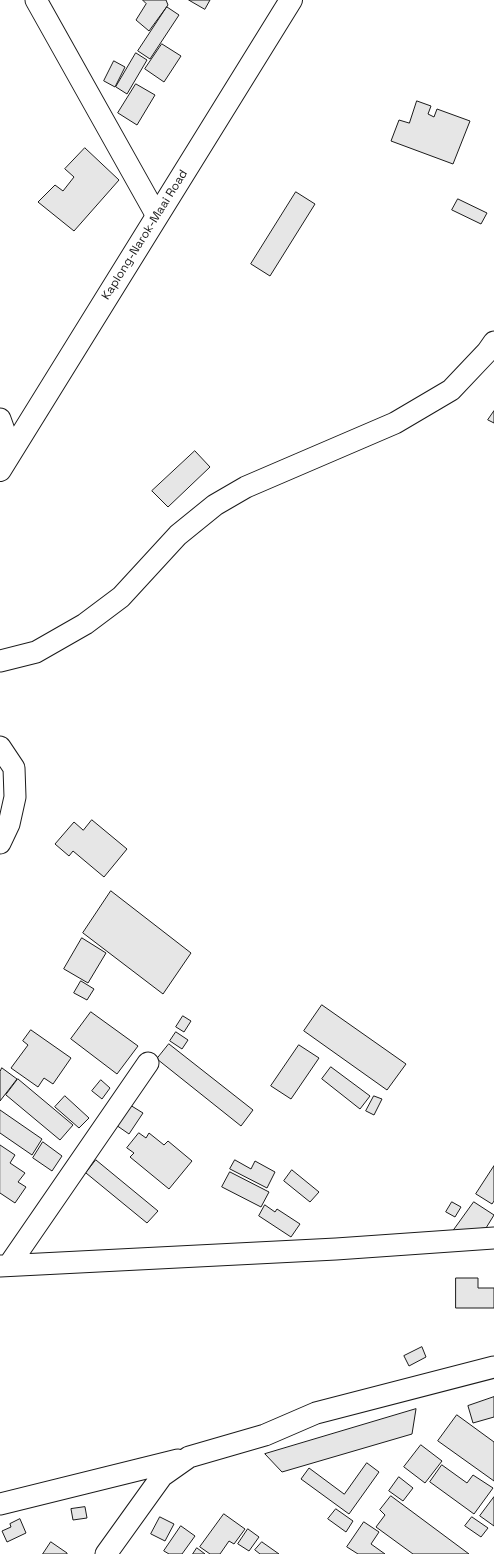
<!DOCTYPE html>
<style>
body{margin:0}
canvas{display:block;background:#fff}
</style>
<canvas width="494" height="1554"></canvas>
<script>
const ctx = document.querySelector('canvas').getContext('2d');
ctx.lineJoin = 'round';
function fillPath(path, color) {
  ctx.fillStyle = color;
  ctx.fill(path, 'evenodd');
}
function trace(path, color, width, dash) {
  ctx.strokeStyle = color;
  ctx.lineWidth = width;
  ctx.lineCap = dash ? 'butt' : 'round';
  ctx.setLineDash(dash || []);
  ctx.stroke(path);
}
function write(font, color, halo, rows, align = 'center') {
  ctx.font = font + ' "Space Grotesk",sans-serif';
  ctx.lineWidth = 3;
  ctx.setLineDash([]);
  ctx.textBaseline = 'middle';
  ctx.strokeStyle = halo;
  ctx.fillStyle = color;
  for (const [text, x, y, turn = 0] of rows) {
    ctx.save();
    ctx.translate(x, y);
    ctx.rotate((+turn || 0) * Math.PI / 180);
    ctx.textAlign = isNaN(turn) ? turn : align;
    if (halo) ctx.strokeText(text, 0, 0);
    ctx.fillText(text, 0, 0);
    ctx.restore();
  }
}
const building = new Path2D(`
 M 143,0 L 166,0 L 168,5 L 149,31 L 136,20 L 146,4 Z
 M 189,0 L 210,0 L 205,9 Z
 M 167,7 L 179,15 L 150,59 L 138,51 Z
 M 162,44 L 181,56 L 164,82 L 145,69 Z
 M 136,53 L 147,60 L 127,94 L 116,87 Z
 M 114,61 L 125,67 L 115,87 L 104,81 Z
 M 136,84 L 155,95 L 137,125 L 118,113 Z
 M 417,101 L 431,106 L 428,114 L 434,117 L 437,109 L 470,121 L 453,164 L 391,141 L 399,120 L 409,123 Z
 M 85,148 L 119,180 L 74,231 L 38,202 L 55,185 L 63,191 L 74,177 L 65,169 Z
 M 296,192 L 315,204 L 270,276 L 251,264 Z
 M 458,199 L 487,213 L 481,224 L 452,210 Z
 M 494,411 L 494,423 L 488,420 Z
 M 195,451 L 210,467 L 168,507 L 152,491 Z
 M 92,820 L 127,849 L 104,877 L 73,851 L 69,856 L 55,844 L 74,822 L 83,830 Z
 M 111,891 L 191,953 L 163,994 L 83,933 Z
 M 82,938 L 106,953 L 88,983 L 64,969 Z
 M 81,981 L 94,989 L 87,1000 L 74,993 Z
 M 322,1005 L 406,1064 L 387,1090 L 304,1031 Z
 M 91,1012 L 138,1046 L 117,1074 L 71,1039 Z
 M 183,1016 L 191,1021 L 184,1032 L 176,1027 Z
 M 31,1030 L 71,1058 L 53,1084 L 44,1078 L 38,1087 L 11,1068 L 28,1045 L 23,1041 Z
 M 176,1032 L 188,1040 L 182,1049 L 170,1041 Z
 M 169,1044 L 253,1110 L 241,1126 L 157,1059 Z
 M 299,1045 L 319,1058 L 291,1099 L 271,1086 Z
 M 331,1067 L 370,1096 L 360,1109 L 322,1079 Z
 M 2,1068 L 17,1079 L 0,1101 L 0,1072 Z
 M 18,1079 L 73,1125 L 60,1140 L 6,1095 Z
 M 101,1080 L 110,1088 L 102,1099 L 92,1091 Z
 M 65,1096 L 89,1118 L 79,1128 L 55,1107 Z
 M 374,1096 L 382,1099 L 374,1115 L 366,1111 Z
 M 130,1105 L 143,1113 L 129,1134 L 116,1125 Z
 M 0,1110 L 42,1139 L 32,1155 L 0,1133 Z
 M 139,1133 L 146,1138 L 149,1133 L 164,1145 L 168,1141 L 192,1161 L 169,1189 L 130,1157 L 134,1153 L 127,1148 Z
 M 43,1142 L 62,1156 L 52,1171 L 33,1158 Z
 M 0,1145 L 15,1155 L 10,1163 L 25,1173 L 18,1182 L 26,1187 L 15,1203 L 0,1193 Z
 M 96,1160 L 158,1211 L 147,1223 L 86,1173 Z
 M 235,1160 L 251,1169 L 255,1161 L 275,1172 L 267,1188 L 230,1169 Z
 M 494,1166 L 494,1201 L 492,1204 L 476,1194 Z
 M 292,1170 L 319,1192 L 310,1202 L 284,1181 Z
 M 230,1172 L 269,1192 L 261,1207 L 222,1187 Z
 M 452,1202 L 461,1207 L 455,1217 L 446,1212 Z
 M 474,1202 L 494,1215 L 486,1228 L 453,1231 Z
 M 265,1205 L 275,1212 L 277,1209 L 300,1224 L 291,1237 L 259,1216 Z
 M 456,1278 L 478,1278 L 478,1288 L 494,1288 L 494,1308 L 456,1308 Z
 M 422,1347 L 426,1357 L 409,1366 L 404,1356 Z
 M 494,1397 L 494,1417 L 473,1423 L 468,1406 Z
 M 416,1409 L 412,1434 L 282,1472 L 265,1454 Z
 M 457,1415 L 494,1442 L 494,1481 L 438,1441 Z
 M 421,1445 L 442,1461 L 425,1483 L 404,1467 Z
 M 367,1463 L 379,1472 L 349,1514 L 301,1479 L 309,1468 L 344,1494 Z
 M 442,1465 L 467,1483 L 473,1475 L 493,1488 L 474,1514 L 430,1482 Z
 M 399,1477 L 413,1488 L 403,1501 L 389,1491 Z
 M 391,1496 L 469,1554 L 413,1554 L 376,1527 L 385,1515 L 380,1510 Z
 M 494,1497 L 494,1526 L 480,1516 Z
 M 85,1507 L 87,1518 L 73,1520 L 71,1509 Z
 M 336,1509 L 353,1521 L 346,1532 L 328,1519 Z
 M 224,1514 L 245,1529 L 234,1544 L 229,1541 L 220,1554 L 210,1554 L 200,1547 Z
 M 160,1517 L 174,1524 L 165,1541 L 151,1534 Z
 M 472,1517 L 488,1528 L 481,1537 L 465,1526 Z
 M 20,1519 L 26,1533 L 7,1542 L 2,1531 L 11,1527 L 10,1524 Z
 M 364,1522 L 379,1532 L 371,1544 L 385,1554 L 358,1554 L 347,1547 Z
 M 181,1526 L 195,1536 L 182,1554 L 169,1554 L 164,1551 Z
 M 248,1529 L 259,1537 L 249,1551 L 238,1544 Z
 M 51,1542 L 67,1553 L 67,1554 L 43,1554 Z
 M 262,1542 L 279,1554 L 260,1554 L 255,1550 Z
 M 197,1548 L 205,1554 L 193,1554 Z`);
const street = new Path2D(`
 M 36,0 L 157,216
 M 0,419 L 11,450
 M 0,661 L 36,652 L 85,624 L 121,597 L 178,535 L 215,505 L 246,487 L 395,423 L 451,390 L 487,352 L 494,342
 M 0,747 L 14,768 L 15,797 L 9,824 L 0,843
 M 9,1265 L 148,1063
 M 0,1266 L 336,1249 L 494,1238
 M 0,1504 L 178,1460
 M 106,1554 L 162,1476 L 189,1457 L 265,1435 L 316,1413 L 494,1367`);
const highway = new Path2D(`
 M 0,470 L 291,0`);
const streetNames = [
 ["Kaplong-Narok-Maai Road",145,235,-58]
];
fillPath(building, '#e6e6e6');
trace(building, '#1a1a1a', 1);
trace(street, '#1a1a1a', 23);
trace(highway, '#1a1a1a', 24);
trace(street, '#fff', 21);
trace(highway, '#fff', 22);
write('12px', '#1a1a1a', '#fff', streetNames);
</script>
